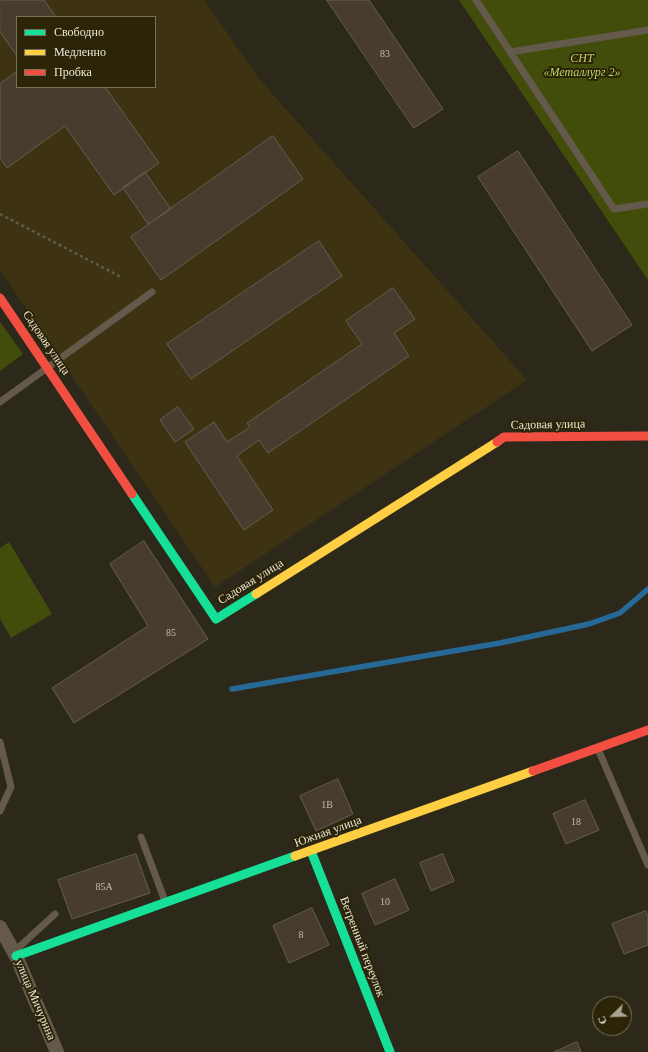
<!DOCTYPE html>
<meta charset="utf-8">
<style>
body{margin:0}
#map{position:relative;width:648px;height:1052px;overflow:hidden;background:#2d291a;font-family:Georgia,serif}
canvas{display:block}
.legend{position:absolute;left:16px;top:16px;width:140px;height:72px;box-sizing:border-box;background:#2b2407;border:1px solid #78725a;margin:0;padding:5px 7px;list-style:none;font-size:12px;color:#ebe6d6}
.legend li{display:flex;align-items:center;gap:8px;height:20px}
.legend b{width:20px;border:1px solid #78725a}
.north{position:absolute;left:592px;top:996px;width:40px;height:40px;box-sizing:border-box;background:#2b2407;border:1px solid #78725a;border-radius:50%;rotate:247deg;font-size:11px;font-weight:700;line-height:16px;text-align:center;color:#ebe6d6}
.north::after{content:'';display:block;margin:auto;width:14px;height:18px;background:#a8a494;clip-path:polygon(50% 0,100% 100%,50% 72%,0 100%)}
</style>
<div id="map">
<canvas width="648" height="1052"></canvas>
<ul class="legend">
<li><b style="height:5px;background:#16e098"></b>Свободно</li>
<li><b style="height:5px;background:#ffcf43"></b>Медленно</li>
<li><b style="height:5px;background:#f24e42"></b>Пробка</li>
</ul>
<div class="north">С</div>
</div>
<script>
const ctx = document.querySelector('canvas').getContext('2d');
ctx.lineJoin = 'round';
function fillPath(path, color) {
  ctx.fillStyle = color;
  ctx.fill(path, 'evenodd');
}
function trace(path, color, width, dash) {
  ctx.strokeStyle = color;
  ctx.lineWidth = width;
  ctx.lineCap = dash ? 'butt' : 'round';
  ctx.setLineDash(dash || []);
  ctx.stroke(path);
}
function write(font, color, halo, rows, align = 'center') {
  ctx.font = font + ' Georgia,serif';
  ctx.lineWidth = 4;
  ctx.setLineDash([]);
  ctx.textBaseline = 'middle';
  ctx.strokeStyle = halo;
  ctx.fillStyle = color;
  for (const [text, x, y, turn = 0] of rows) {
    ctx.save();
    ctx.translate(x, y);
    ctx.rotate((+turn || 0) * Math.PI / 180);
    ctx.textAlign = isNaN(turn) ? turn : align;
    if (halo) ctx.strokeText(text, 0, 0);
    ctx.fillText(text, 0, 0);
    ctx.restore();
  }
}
const built = new Path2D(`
 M 0,0 L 204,0 L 260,80 L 527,380 L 215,587 L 0,270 ZM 17,17 L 155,17 L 155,87 L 17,87 Z`);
const green = new Path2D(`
 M 459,0 L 648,0 L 648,280 Z
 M 0,322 L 23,354 L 0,371 Z
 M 9,542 L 52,614 L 11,638 L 0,619 L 0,548 Z`);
const stream = new Path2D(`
 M 232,689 L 500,643 L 589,624 L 620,613 L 648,589`);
const building = new Path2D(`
 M 0,0 L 44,0 L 56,17 L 17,17 L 17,56 L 0,32 Z
 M 327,0 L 369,0 L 443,109 L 414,128 Z
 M 17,72 L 17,87 L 105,87 L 159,163 L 114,195 L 65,126 L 7,168 L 0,158 L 0,84 Z
 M 273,136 L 303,179 L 161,280 L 131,237 Z
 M 518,151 L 632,325 L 592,351 L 478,177 Z
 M 145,172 L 171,209 L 148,224 L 123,188 Z
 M 319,241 L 342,276 L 191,379 L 167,344 Z
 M 393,288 L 415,319 L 394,333 L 409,356 L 268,453 L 259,440 L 237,456 L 273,510 L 244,530 L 185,442 L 214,422 L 227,442 L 250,427 L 247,423 L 362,344 L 346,321 Z
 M 178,407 L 194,429 L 175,442 L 160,420 Z
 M 144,541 L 208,639 L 74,723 L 52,688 L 148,626 L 110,564 Z
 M 338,779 L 353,814 L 316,831 L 300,796 Z
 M 585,800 L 599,830 L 566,844 L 553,814 Z
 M 136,854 L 150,893 L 72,919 L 58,880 Z
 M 443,854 L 454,881 L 431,891 L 420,863 Z
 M 395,879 L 409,910 L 375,925 L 362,894 Z
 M 312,908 L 329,945 L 289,963 L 273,926 Z
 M 646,911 L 648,916 L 648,945 L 624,954 L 612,924 Z
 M 577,1042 L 581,1052 L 554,1052 Z`);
const path = new Path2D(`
 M 0,214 L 121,277`);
const lane = new Path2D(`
 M 476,0 L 614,209 L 648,204
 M 510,52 L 648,30
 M 0,402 L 152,292
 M 0,742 L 11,787 L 0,811
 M 598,749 L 648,865
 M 141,837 L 165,901
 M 17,949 L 55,914`);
const street = new Path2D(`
 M 0,927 L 16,956 L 57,1052`);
const fast = new Path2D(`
 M 132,494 L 216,619 L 256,594
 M 311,851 L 390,1052
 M 16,956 L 295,856`);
const slow = new Path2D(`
 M 256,594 L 497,442
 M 295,856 L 533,771`);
const jam = new Path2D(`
 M 0,298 L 132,494
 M 497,442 L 504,437 L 648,436
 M 533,771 L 648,730`);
const numberNames = [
 ["83",385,54],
 ["85",171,633],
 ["1В",327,805],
 ["18",576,822],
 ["85А",104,887],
 ["10",385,902],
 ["8",301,935]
];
const parkNames = [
 ["СНТ",582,59],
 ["«Металлург 2»",582,73]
];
const streetNames = [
 ["Садовая улица",46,343,56],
 ["Садовая улица",548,425,-1],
 ["Садовая улица",251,582,-32],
 ["Южная улица",328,832,-20],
 ["Ветренный переулок",362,947,69],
 ["улица Мичурина",35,1000,67]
];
fillPath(built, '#3d3312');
fillPath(green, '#434d0b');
trace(stream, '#266997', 5.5);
fillPath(building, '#483c2e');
trace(building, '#645d52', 1);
trace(path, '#62594d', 2.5, [3, 3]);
trace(lane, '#64594a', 7);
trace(street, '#64594a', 14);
trace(fast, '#16e098', 9);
trace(slow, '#ffcf43', 9);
trace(jam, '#f24e42', 9);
write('10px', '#c2bcac', null, numberNames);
write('italic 12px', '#bed568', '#2b2407', parkNames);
write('12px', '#ebe6d6', '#2b2407', streetNames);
</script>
